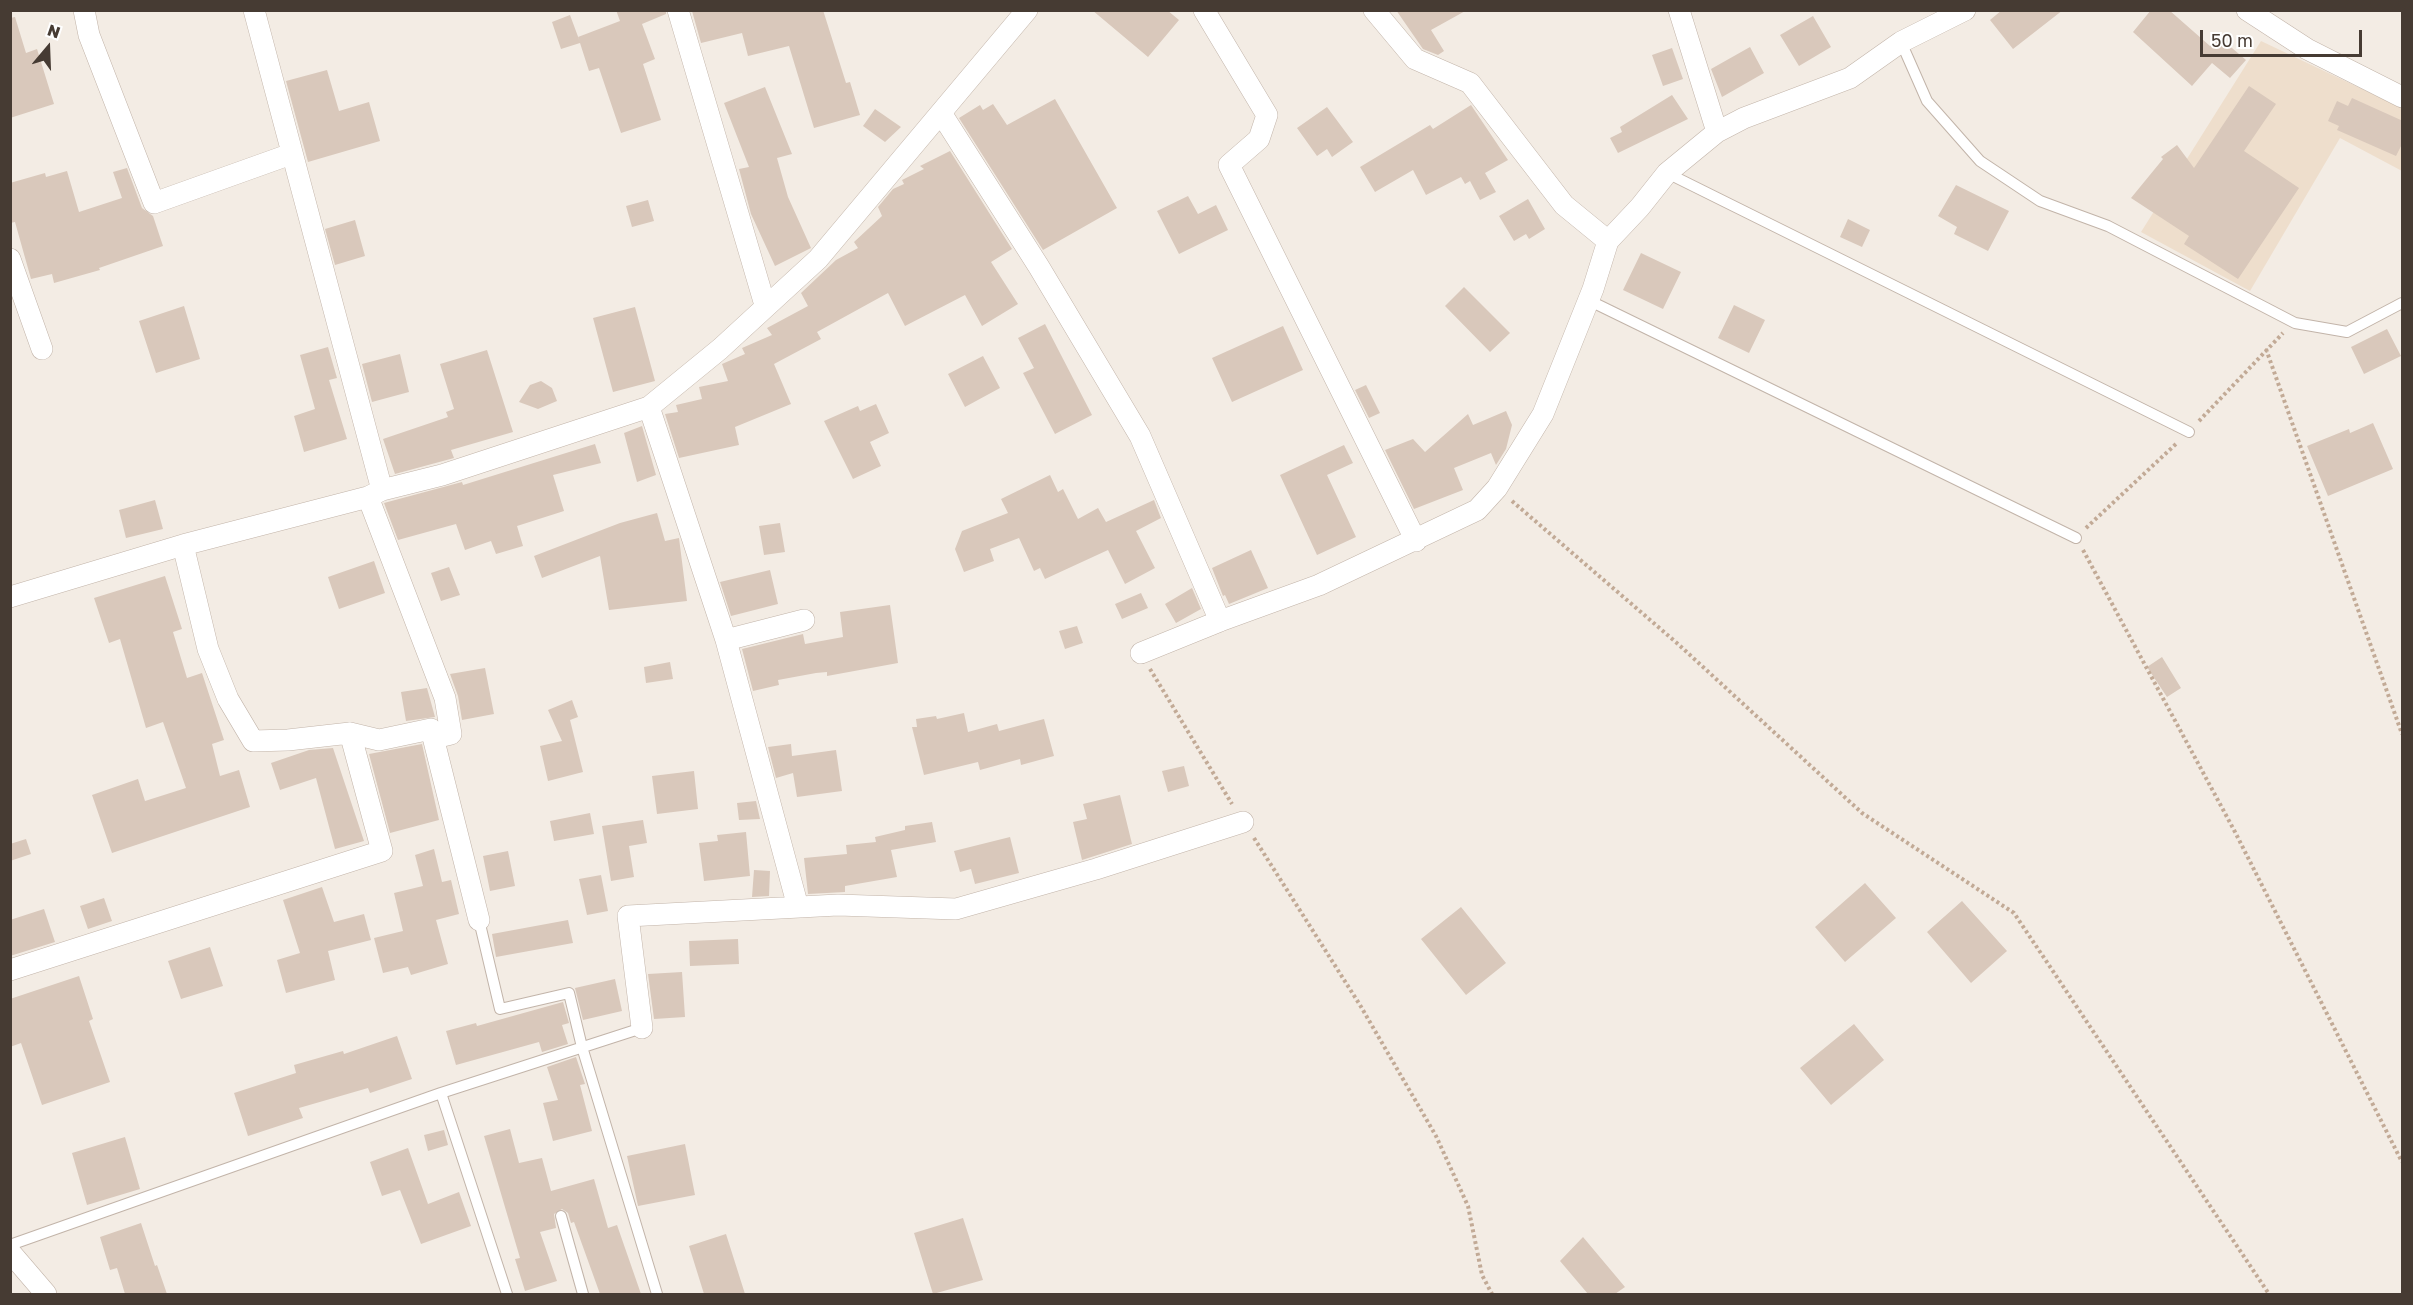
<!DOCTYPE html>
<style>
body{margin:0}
#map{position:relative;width:2413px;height:1305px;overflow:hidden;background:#f3ece4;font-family:"Golos Text",sans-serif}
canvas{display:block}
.frame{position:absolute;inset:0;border:12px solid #463b33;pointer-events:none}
.north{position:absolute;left:18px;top:18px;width:60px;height:60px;-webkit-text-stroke:4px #fff;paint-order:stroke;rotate:19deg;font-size:16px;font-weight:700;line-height:24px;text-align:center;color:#463b33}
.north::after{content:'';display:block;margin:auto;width:21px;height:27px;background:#463b33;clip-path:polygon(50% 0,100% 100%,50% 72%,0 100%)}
.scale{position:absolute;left:2200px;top:30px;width:162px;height:27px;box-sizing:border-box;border:3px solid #463b33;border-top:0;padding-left:8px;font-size:18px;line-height:21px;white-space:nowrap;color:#463b33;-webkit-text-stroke:4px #fff;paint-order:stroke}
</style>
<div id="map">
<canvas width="2413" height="1305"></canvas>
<div class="frame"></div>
<div class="north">N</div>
<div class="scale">50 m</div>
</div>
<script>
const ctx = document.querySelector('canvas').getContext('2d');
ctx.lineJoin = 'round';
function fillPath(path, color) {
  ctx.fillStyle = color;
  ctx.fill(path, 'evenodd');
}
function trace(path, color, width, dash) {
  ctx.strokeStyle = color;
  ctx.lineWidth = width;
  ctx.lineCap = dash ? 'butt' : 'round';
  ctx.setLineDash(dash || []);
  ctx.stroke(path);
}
const education = new Path2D(`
 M 2261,41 L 2402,108 L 2402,171 L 2340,138 L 2250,291 L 2141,232 Z`);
const building = new Path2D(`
 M 616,10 L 666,10 L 666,14 L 642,24 L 655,59 L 643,64 L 661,120 L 621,133 L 599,68 L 589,71 L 580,43 L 561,49 L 552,22 L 570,15 L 580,42 L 578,37 L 620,21 Z
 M 823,10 L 846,83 L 850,82 L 860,115 L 814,128 L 789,46 L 748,56 L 742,33 L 701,43 L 692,11 Z
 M 1092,10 L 1167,10 L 1179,20 L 1148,57 Z
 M 1396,10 L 1467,10 L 1431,30 L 1444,51 L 1438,55 L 1423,49 Z
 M 2002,10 L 2063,10 L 2013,49 L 1990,20 Z
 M 2151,10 L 2169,10 L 2210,46 L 2218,36 L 2246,60 L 2230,78 L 2212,63 L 2192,86 L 2133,32 Z
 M 1813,16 L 1831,47 L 1799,66 L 1780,35 Z
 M 15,17 L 26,53 L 37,49 L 54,104 L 10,118 L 10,18 Z
 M 1750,47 L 1764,73 L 1722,97 L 1711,69 Z
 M 1672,48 L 1683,79 L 1663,86 L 1652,55 Z
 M 327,70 L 339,111 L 369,102 L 380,141 L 308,162 L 286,81 Z
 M 2249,86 L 2276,104 L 2244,151 L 2299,188 L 2238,279 L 2184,244 L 2189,236 L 2131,198 L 2163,159 L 2161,157 L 2177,145 L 2194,168 Z
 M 765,87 L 792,154 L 777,158 L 788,197 L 811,248 L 775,266 L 751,214 L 739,169 L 749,167 L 724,103 Z
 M 1672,95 L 1688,119 L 1618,153 L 1610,138 L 1622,132 L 1620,127 Z
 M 2352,98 L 2403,121 L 2403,142 L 2396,156 L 2337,130 L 2339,126 L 2328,121 L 2337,101 L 2348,106 Z
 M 1055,99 L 1117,208 L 1043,250 L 959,118 L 980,105 L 983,110 L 993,104 L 1007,125 Z
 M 1471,105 L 1508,160 L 1485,173 L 1496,192 L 1480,200 L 1470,181 L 1465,184 L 1461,177 L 1426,195 L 1413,170 L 1375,192 L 1360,167 L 1430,125 L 1433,129 Z
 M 1327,107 L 1353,142 L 1332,157 L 1327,149 L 1317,156 L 1297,128 Z
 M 875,109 L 901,127 L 885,142 L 863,126 Z
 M 950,151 L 1012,249 L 991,262 L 1018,304 L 982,326 L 965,295 L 905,326 L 888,293 L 817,332 L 821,339 L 774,364 L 791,404 L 735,427 L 739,445 L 679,458 L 665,414 L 678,412 L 676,405 L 702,399 L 699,387 L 728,381 L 722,364 L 745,354 L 742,348 L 772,335 L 767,328 L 808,306 L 801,293 L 836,260 L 858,248 L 854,242 L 882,216 L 878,207 L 893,189 L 904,184 L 902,180 L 924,169 L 920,166 Z
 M 127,168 L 142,208 L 153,216 L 163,246 L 99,268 L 100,270 L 54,283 L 52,274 L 31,279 L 15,222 L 10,223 L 10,183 L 45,173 L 46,177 L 67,171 L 79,212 L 122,198 L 113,172 Z
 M 1956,185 L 2009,211 L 1988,251 L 1954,234 L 1957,227 L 1938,216 Z
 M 1188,196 L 1198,214 L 1216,205 L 1228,230 L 1179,254 L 1157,211 Z
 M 1528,199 L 1545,229 L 1529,239 L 1526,234 L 1514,241 L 1499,216 Z
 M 648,200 L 654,221 L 632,227 L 626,206 Z
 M 1848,219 L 1870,230 L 1862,247 L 1840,237 Z
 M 355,220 L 365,256 L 335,265 L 325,229 Z
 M 1641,253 L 1681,272 L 1663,309 L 1623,290 Z
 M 1464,287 L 1510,333 L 1490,352 L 1445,306 Z
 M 1734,305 L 1765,320 L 1749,353 L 1718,338 Z
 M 184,306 L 200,359 L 156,373 L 139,321 Z
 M 635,307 L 655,381 L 613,392 L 593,318 Z
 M 1045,324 L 1092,415 L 1055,434 L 1023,373 L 1034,368 L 1018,338 Z
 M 1283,326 L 1303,370 L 1232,402 L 1212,358 Z
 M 2387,329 L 2401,356 L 2364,374 L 2351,347 Z
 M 328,347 L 337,378 L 329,380 L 347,439 L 304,452 L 294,416 L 315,409 L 300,355 Z
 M 487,350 L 513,432 L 451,450 L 454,458 L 395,474 L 383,439 L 448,417 L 446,412 L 454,409 L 440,364 Z
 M 400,354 L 409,392 L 372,402 L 362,364 Z
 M 983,356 L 1000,388 L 965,407 L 948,374 Z
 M 541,381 L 552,388 L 557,401 L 538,409 L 519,402 L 530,385 Z
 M 1366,385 L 1380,413 L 1369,418 L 1355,390 Z
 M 876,404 L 889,433 L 870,442 L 881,466 L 853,479 L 824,421 L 858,406 L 860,411 Z
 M 1506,411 L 1512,425 L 1506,449 L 1496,465 L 1491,453 L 1454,468 L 1463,490 L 1414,509 L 1385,450 L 1413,439 L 1425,452 L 1468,414 L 1473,425 Z
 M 2373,423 L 2393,469 L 2328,496 L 2307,446 L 2349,429 L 2350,433 Z
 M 642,426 L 656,475 L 637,482 L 624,433 Z
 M 595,444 L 601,463 L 553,475 L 564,511 L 517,526 L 523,546 L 496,554 L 491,541 L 465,550 L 456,524 L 398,540 L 384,503 L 462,482 L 463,485 Z
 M 1344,445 L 1353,463 L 1327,475 L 1356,537 L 1317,555 L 1280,475 Z
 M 1050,475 L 1058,492 L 1063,489 L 1078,519 L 1098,508 L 1106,522 L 1154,500 L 1161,518 L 1136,531 L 1155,568 L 1125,584 L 1108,550 L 1045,579 L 1040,568 L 1034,571 L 1019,538 L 990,549 L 994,561 L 964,572 L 955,549 L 962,531 L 1008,513 L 1001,499 Z
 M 155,500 L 163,529 L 126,538 L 119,510 Z
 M 657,513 L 665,541 L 679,538 L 687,601 L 609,610 L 600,556 L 542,578 L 534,556 L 620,523 Z
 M 780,523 L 785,552 L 764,555 L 759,526 Z
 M 1251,550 L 1268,588 L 1229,604 L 1225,595 L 1223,596 L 1212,568 Z
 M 374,561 L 385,593 L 339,609 L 328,577 Z
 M 449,567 L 460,595 L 441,601 L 431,573 Z
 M 770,570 L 778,604 L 731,616 L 720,582 Z
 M 165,576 L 182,629 L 173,632 L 187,678 L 202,673 L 224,740 L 212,744 L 220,776 L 239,770 L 250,807 L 112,853 L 92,795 L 138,779 L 145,801 L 186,788 L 163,722 L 146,728 L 120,639 L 109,643 L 94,598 Z
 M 1192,588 L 1201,609 L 1176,623 L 1165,604 Z
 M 1141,593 L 1148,608 L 1122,619 L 1115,604 Z
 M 890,605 L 898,663 L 827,676 L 827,672 L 816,673 L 778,680 L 779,685 L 753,691 L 742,649 L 803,634 L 805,644 L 843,637 L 840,612 Z
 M 1077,626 L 1083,643 L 1065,649 L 1059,631 Z
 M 2162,657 L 2181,688 L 2167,697 L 2147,667 Z
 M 670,662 L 673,679 L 646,683 L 644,667 Z
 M 485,668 L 494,714 L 462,720 L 458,696 L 450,674 Z
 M 427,688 L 435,717 L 406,721 L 401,692 Z
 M 572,700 L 578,717 L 570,720 L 583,772 L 548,781 L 540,746 L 562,741 L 548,710 Z
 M 964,713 L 968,732 L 997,724 L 999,731 L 1044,719 L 1054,756 L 1021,765 L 1020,759 L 980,770 L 978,762 L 924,775 L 912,727 L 917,727 L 916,719 L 936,716 L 937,719 Z
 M 422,744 L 439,820 L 390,833 L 369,754 Z
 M 791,744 L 792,756 L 836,750 L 842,791 L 797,797 L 793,773 L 776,778 L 768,747 Z
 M 333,748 L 364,841 L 335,849 L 316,778 L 280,790 L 271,763 L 309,750 Z
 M 1184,766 L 1189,786 L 1168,792 L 1162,771 Z
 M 694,771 L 698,809 L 657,814 L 652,776 Z
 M 1120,795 L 1132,844 L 1082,860 L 1073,822 L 1087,819 L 1083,804 Z
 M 756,801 L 760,819 L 739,820 L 737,803 Z
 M 590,813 L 594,834 L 554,841 L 550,821 Z
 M 643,820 L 647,843 L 629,846 L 634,877 L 611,881 L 602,826 Z
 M 932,822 L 936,842 L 891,850 L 897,877 L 845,886 L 845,892 L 808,894 L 804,858 L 847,854 L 846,845 L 876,842 L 875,837 L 905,830 L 905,826 Z
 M 746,832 L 750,876 L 704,881 L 699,843 L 718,841 L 717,835 Z
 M 1010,837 L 1019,873 L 975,884 L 971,869 L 960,872 L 954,851 Z
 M 26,839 L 31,854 L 10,861 L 10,844 Z
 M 434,849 L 442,882 L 451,880 L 459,914 L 436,920 L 448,964 L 411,975 L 408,967 L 383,973 L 374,938 L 403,931 L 394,893 L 423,886 L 415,855 Z
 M 508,851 L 515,886 L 490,891 L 483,856 Z
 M 754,870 L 770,871 L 769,896 L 752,897 Z
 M 601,875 L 608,911 L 587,915 L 579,879 Z
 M 1865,883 L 1896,918 L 1845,962 L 1815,927 Z
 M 322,887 L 334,922 L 364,914 L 371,940 L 328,951 L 335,980 L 286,993 L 277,960 L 300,953 L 283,900 Z
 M 104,898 L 112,921 L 88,929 L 80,906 Z
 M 1962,901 L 2007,951 L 1971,983 L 1927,932 Z
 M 1461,907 L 1506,963 L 1466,995 L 1421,939 Z
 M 44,909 L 55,942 L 10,956 L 10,920 Z
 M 568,920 L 573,943 L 496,957 L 492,934 Z
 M 738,939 L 739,964 L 690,966 L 689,941 Z
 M 210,947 L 223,986 L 181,999 L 168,961 Z
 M 682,972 L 685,1017 L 654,1019 L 648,974 Z
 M 79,976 L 93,1019 L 89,1021 L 110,1082 L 42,1105 L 21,1043 L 10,1047 L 10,999 Z
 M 615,979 L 622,1011 L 583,1020 L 575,988 Z
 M 563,1002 L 569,1023 L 562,1025 L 568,1044 L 542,1052 L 539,1042 L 456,1065 L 446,1031 L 476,1023 L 477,1026 Z
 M 1854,1024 L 1884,1060 L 1831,1105 L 1800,1068 Z
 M 397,1036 L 412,1079 L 370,1093 L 368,1088 L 299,1108 L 303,1118 L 248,1136 L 234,1093 L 296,1073 L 294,1065 L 343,1051 L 344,1054 Z
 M 576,1057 L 585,1084 L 580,1085 L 592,1131 L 553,1141 L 543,1103 L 558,1100 L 547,1067 Z
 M 510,1129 L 519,1163 L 542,1158 L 551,1191 L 594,1179 L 608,1228 L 617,1225 L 641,1294 L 600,1294 L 574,1222 L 571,1223 L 568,1213 L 562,1209 L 554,1214 L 556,1228 L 540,1232 L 557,1281 L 525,1291 L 515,1259 L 520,1258 L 484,1136 Z
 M 444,1130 L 448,1145 L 428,1151 L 424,1135 Z
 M 125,1137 L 140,1189 L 87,1205 L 72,1153 Z
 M 685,1144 L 695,1195 L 638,1206 L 627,1156 Z
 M 408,1148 L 428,1204 L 459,1192 L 471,1226 L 421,1244 L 400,1190 L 382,1196 L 370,1162 Z
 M 963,1218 L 983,1280 L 933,1294 L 914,1233 Z
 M 141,1223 L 155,1266 L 157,1265 L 167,1294 L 125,1294 L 117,1268 L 110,1270 L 100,1237 Z
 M 726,1234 L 745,1294 L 704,1294 L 689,1246 Z
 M 1583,1237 L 1625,1287 L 1615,1294 L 1588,1294 L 1560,1261 Z`);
const path = new Path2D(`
 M 2266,349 L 2402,734
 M 2199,421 L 2283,333
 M 1512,501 L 1678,644 L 1862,813 L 2014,913 L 2269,1294
 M 2086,528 L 2177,443
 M 2083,550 L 2234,830 L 2402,1162
 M 1150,669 L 1232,804
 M 1254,838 L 1360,1005 L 1436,1136 L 1468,1206 L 1482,1275 L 1492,1294`);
const service = new Path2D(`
 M 1901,42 L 1927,101 L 1980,161 L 2040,201 L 2108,226 L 2295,323 L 2347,332 L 2402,303
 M 1667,173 L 2189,432
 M 1588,300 L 2076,538
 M 479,920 L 500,1009 L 569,993 L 582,1047 L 657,1294
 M 441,1093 L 507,1294
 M 561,1216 L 583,1294
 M 10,1245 L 441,1093 L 642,1028`);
const minor = new Path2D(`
 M 84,10 L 89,35 L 154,203 L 291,154
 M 254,10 L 382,490
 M 678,10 L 765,305
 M 1204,10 L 1267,115 L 1259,139 L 1229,165 L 1416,541
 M 1374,10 L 1415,59 L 1470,83 L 1564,205 L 1608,241
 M 1679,10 L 1717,132
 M 2247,10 L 2307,49 L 2402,97
 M 941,113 L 1039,267 L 1140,436 L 1220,621
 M 10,259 L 42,349
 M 649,407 L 726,640 L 798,907
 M 368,497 L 445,698 L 451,734 L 434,738
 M 183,545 L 208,649 L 228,699 L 253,741 L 288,740 L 350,733 L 379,740 L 431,729 L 479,920
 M 10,597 L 183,545 L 368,497 L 382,490 L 442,475 L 649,407 L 720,349 L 818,259 L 1027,10
 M 726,640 L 804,620
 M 1141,653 L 1220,621 L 1319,585 L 1477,510 L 1497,488 L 1543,414 L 1593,289 L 1608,241 L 1640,207 L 1667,173 L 1717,132 L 1744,118 L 1850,78 L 1901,42 L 1965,10
 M 10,970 L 382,851 L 350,733
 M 642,1028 L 628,916 L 838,905 L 956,909 L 1096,869 L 1243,822
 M 10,1252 L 46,1294`);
fillPath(education, '#eedecc');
fillPath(building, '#d9c8bb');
trace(service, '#c2b4a9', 12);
trace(minor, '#c2b4a9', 22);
trace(path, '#c2aa96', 4, [3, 3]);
trace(service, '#fff', 10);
trace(minor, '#fff', 21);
</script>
